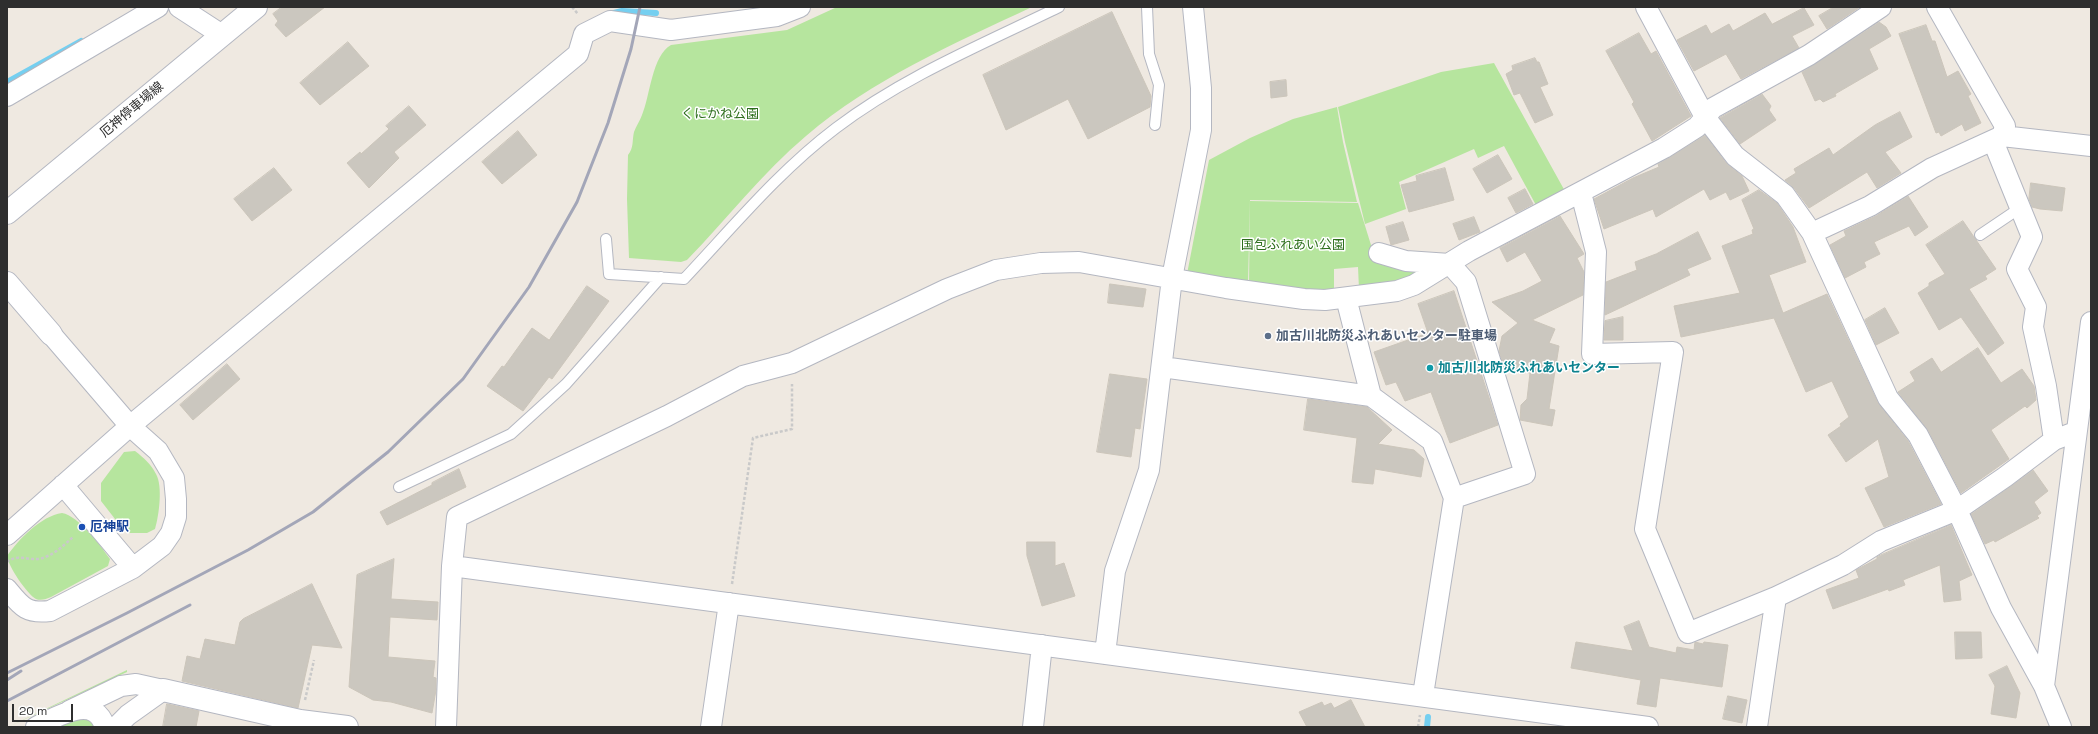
<!DOCTYPE html>
<meta charset="utf-8">
<style>
body{margin:0}
#map{position:relative;width:2098px;height:734px;overflow:hidden;background:#efe9e1;font-family:"Space Grotesk",sans-serif}
canvas{display:block}
.frame{position:absolute;inset:0;border:8px solid #2e2e2e;pointer-events:none}
.scale{position:absolute;left:12px;top:704px;width:61px;height:18px;box-sizing:border-box;border:2px solid #2e2e2e;border-top:0;padding-left:5px;font-size:12px;line-height:14px;white-space:nowrap;color:#2e2e2e;-webkit-text-stroke:3px #fff;paint-order:stroke}
</style>
<div id="map">
<canvas width="2098" height="734"></canvas>
<div class="frame"></div>
<div class="scale">20 m</div>
</div>
<script>
const ctx = document.querySelector('canvas').getContext('2d');
ctx.lineJoin = 'round';
function fillPath(path, color) {
  ctx.fillStyle = color;
  ctx.fill(path, 'evenodd');
}
function trace(path, color, width, dash) {
  ctx.strokeStyle = color;
  ctx.lineWidth = width;
  ctx.lineCap = dash ? 'butt' : 'round';
  ctx.setLineDash(dash || []);
  ctx.stroke(path);
}
function write(font, color, halo, rows, align = 'center') {
  ctx.font = font + ' "Space Grotesk","Noto Sans JP",sans-serif';
  ctx.lineWidth = 3;
  ctx.setLineDash([]);
  ctx.textBaseline = 'middle';
  ctx.strokeStyle = halo;
  ctx.fillStyle = color;
  for (const [text, x, y, turn = 0] of rows) {
    ctx.save();
    ctx.translate(x, y);
    ctx.rotate((+turn || 0) * Math.PI / 180);
    ctx.textAlign = isNaN(turn) ? turn : align;
    if (halo) ctx.strokeText(text, 0, 0);
    ctx.fillText(text, 0, 0);
    ctx.restore();
  }
}
const green = new Path2D(`
 M 837,7 L 1032,7 C 953,44 873,79 806,136 C 762,173 727,219 687,260 L 681,262 L 629,258 L 627,199 L 628,155 C 634,148 632,140 634,132 C 636,126 640,121 642,115 C 650,97 652,55 671,45 L 787,30 Z
 M 1494,63 L 1566,193 L 1537,207 L 1504,146 L 1478,158 L 1474,149 L 1399,182 L 1406,209 L 1365,224 L 1345,142 L 1338,107 L 1441,72 Z
 M 1337,107 L 1343,142 L 1357,202 L 1250,200 L 1248,283 L 1187,274 L 1209,160 L 1250,138 L 1293,119 Z
 M 1250,201 L 1358,203 L 1375,258 L 1422,271 L 1414,276 L 1359,289 L 1358,267 L 1334,269 L 1334,291 L 1297,290 L 1249,284 Z
 M 135,451 C 144,458 151,464 156,474 C 163,486 159,516 155,529 L 147,533 L 130,533 L 122,528 L 101,501 L 101,483 L 124,452 Z
 M 62,513 C 79,516 100,545 110,559 L 108,566 L 51,597 C 46,599 41,601 36,599 C 27,594 8,566 7,556 C 19,539 41,516 62,513 Z
 M 127,670 L 127,672 L 8,727 Z
 M 88,716 L 96,727 L 52,727 Z`);
const stream = new Path2D(`
 M 610,14 L 622,11 L 656,13
 M 7,82 L 81,41
 M 1427,727 L 1428,717`);
const building = new Path2D(`
 M 282,7 L 325,7 L 286,37 L 275,25 L 278,21 L 273,14 Z
 M 1834,7 L 1860,7 L 1827,29 L 1819,16 Z
 M 1804,8 L 1814,25 L 1792,36 L 1799,48 L 1741,79 L 1726,54 L 1694,71 L 1677,40 L 1706,25 L 1711,34 L 1729,24 L 1733,31 L 1765,13 L 1772,24 Z
 M 1112,12 L 1151,96 L 1150,107 L 1088,139 L 1068,99 L 1006,130 L 983,75 Z
 M 1879,22 L 1886,27 L 1891,36 L 1869,49 L 1878,69 L 1835,94 L 1836,96 L 1823,102 L 1820,99 L 1815,101 L 1802,72 Z
 M 1926,25 L 1932,41 L 1935,41 L 1947,77 L 1958,71 L 1971,94 L 1968,96 L 1981,123 L 1965,131 L 1962,124 L 1941,136 L 1939,132 L 1936,133 L 1899,34 Z
 M 1639,33 L 1651,54 L 1656,51 L 1691,116 L 1652,141 L 1632,104 L 1634,102 L 1606,51 Z
 M 348,42 L 369,66 L 320,105 L 300,83 Z
 M 1535,58 L 1537,62 L 1539,62 L 1548,84 L 1540,87 L 1553,115 L 1535,123 L 1520,93 L 1514,95 L 1506,74 L 1513,70 L 1512,66 Z
 M 1286,80 L 1287,96 L 1271,98 L 1270,82 Z
 M 1762,94 L 1771,106 L 1769,110 L 1776,120 L 1740,144 L 1720,118 Z
 M 409,106 L 426,125 L 394,152 L 399,158 L 369,188 L 347,163 L 360,152 L 361,154 L 389,129 L 386,126 Z
 M 1900,112 L 1912,137 L 1885,152 L 1901,173 L 1877,188 L 1867,172 L 1809,208 L 1794,188 L 1785,180 L 1796,173 L 1794,169 L 1829,148 L 1833,155 L 1875,125 Z
 M 518,131 L 537,155 L 502,184 L 482,162 Z
 M 1705,135 L 1726,163 L 1742,176 L 1749,191 L 1730,200 L 1726,192 L 1710,200 L 1704,189 L 1656,217 L 1653,209 L 1604,229 L 1594,199 L 1633,178 L 1659,167 L 1658,164 Z
 M 1498,155 L 1512,179 L 1487,193 L 1473,169 Z
 M 274,168 L 292,190 L 252,221 L 234,199 Z
 M 1445,168 L 1454,200 L 1409,212 L 1401,185 L 1417,181 L 1416,176 Z
 M 2031,183 L 2065,188 L 2062,211 L 2040,209 L 2032,207 L 2029,199 Z
 M 1525,189 L 1533,204 L 1516,213 L 1508,198 Z
 M 1759,190 L 1777,203 L 1793,227 L 1806,262 L 1769,275 L 1783,313 L 1827,294 L 1878,403 L 1908,441 L 1941,504 L 1884,527 L 1865,488 L 1889,477 L 1878,439 L 1846,462 L 1828,435 L 1841,426 L 1840,424 L 1849,417 L 1832,381 L 1806,392 L 1774,318 L 1681,337 L 1674,306 L 1740,293 L 1722,246 L 1753,234 L 1752,230 L 1754,229 L 1742,200 Z
 M 1908,196 L 1928,227 L 1915,236 L 1909,226 L 1874,242 L 1880,254 L 1864,262 L 1866,267 L 1845,278 L 1830,245 L 1846,236 L 1844,231 L 1876,216 Z
 M 1560,216 L 1584,254 L 1577,258 L 1584,272 L 1583,295 L 1532,320 L 1555,329 L 1549,343 L 1559,346 L 1549,409 L 1555,410 L 1552,426 L 1520,420 L 1521,405 L 1527,399 L 1530,373 L 1504,368 L 1499,351 L 1502,336 L 1518,323 L 1492,302 L 1523,291 L 1542,281 L 1525,252 L 1507,262 L 1500,248 Z
 M 1474,217 L 1480,232 L 1459,240 L 1453,224 Z
 M 1963,221 L 1996,269 L 1985,276 L 1987,279 L 1969,289 L 2004,343 L 1988,355 L 1961,317 L 1939,330 L 1918,293 L 1929,286 L 1929,283 L 1945,274 L 1926,245 Z
 M 1403,222 L 1409,240 L 1391,245 L 1386,227 Z
 M 1698,232 L 1711,259 L 1687,269 L 1690,275 L 1605,315 L 1606,282 L 1637,270 L 1635,262 L 1656,254 Z
 M 1110,284 L 1146,289 L 1143,307 L 1108,303 Z
 M 587,286 L 609,301 L 552,379 L 549,377 L 523,411 L 487,386 L 502,366 L 504,367 L 532,328 L 549,340 Z
 M 1454,291 L 1498,425 L 1450,443 L 1431,392 L 1405,401 L 1396,382 L 1386,385 L 1374,352 L 1428,333 L 1418,304 Z
 M 1885,308 L 1899,333 L 1876,345 L 1865,320 Z
 M 1623,317 L 1623,340 L 1604,340 L 1605,321 Z
 M 1978,348 L 2001,383 L 2022,369 L 2034,386 L 2036,400 L 2027,408 L 2025,406 L 1991,430 L 2009,459 L 1961,493 L 1928,430 L 1898,392 L 1915,381 L 1910,372 L 1932,358 L 1941,372 Z
 M 227,364 L 240,379 L 193,420 L 180,405 Z
 M 1110,374 L 1147,379 L 1140,429 L 1135,428 L 1131,457 L 1097,452 Z
 M 1308,399 L 1367,407 L 1392,430 L 1378,444 L 1414,450 L 1424,459 L 1421,477 L 1375,469 L 1373,484 L 1352,482 L 1357,438 L 1304,430 Z
 M 459,469 L 466,487 L 387,525 L 380,512 L 432,485 L 432,483 Z
 M 2033,470 L 2048,491 L 2034,502 L 2041,513 L 2037,516 L 2039,518 L 1995,542 L 1994,540 L 1985,544 L 1971,514 Z
 M 1951,525 L 1972,575 L 1959,581 L 1961,600 L 1944,602 L 1940,565 L 1903,580 L 1905,585 L 1889,591 L 1888,589 L 1833,609 L 1826,590 L 1859,578 L 1856,570 L 1877,559 L 1877,557 Z
 M 1027,542 L 1055,542 L 1055,566 L 1064,563 L 1075,596 L 1042,606 L 1027,556 Z
 M 394,559 L 391,599 L 438,602 L 437,620 L 390,617 L 388,657 L 435,661 L 433,677 L 436,678 L 436,690 L 432,713 L 391,702 L 373,700 L 349,687 L 357,575 Z
 M 312,584 L 342,648 L 312,645 L 298,708 L 182,681 L 187,656 L 200,659 L 205,639 L 235,645 L 240,622 L 243,619 Z
 M 1639,621 L 1649,647 L 1676,653 L 1677,647 L 1694,650 L 1695,642 L 1703,644 L 1704,642 L 1728,645 L 1722,687 L 1660,678 L 1656,707 L 1637,704 L 1641,680 L 1571,668 L 1576,642 L 1633,651 L 1624,627 Z
 M 1955,632 L 1981,632 L 1982,658 L 1956,659 Z
 M 2007,666 L 2020,693 L 2016,718 L 1991,714 L 1995,686 L 1989,675 Z
 M 1728,696 L 1747,700 L 1742,723 L 1723,719 Z
 M 1351,700 L 1365,727 L 1307,727 L 1299,712 L 1322,702 L 1324,706 L 1331,703 L 1334,708 Z
 M 167,704 L 199,711 L 196,727 L 163,727 Z`);
const path = new Path2D(`
 M 572,7 L 578,14
 M 7,562 C 17,554 27,560 38,559 C 52,557 63,546 73,537
 M 732,584 L 753,438 L 792,429 L 792,384
 M 305,700 L 314,660
 M 1418,727 L 1420,715`);
const service = new Path2D(`
 M 1147,7 L 1149,54 L 1159,85 L 1155,125
 M 1980,235 L 2020,208
 M 606,239 L 609,274 L 684,279 C 733,227 779,171 836,128 C 903,77 983,44 1059,7
 M 399,487 L 511,434 L 566,384 L 661,277`);
const minor = new Path2D(`
 M 179,7 L 222,35
 M 1646,7 L 1705,117 L 1735,156 L 1785,195 L 1812,233 L 1888,398 L 1918,435 L 1957,510 L 2001,608 L 2044,686 L 2061,727
 M 1937,7 L 2005,126 L 2002,136
 M 7,96 L 158,7
 M 1993,141 L 2032,237 L 2017,269 L 2036,307 L 2033,327 L 2046,386 L 2054,440
 M 1581,193 L 1596,252 L 1592,354 L 1673,352 L 1645,529 L 1688,633 L 1776,597 L 1843,565 L 1881,541 L 1957,510 L 2005,477 L 2054,440 L 2075,432
 M 1812,233 L 1870,206 L 1932,168 L 2002,136 L 2091,146
 M 1379,253 L 1406,261 L 1450,264 L 1466,282 L 1525,474 L 1454,498
 M 1346,298 L 1371,396
 M 1162,367 L 1371,396 L 1432,441 L 1454,498 L 1423,695
 M 63,485 L 133,568
 M 7,535 L 130,426 L 578,54 L 584,34 L 610,21 L 671,30 L 777,16 L 800,7
 M 452,566 L 1648,727
 M 7,589 C 21,606 26,614 50,611 L 133,568 L 162,546 L 171,533 L 176,517 L 176,499 L 174,478 L 158,451 L 130,426 L 51,334
 M 1105,654 L 1115,571 L 1149,470 L 1172,278 L 1201,130 L 1201,88 L 1193,7
 M 2044,686 L 2091,322
 M 69,711 L 121,686 L 136,684 L 163,690
 M 36,727 C 57,717 94,692 105,727
 M 116,727 L 128,715 L 163,690
 M 446,727 L 452,566 L 457,517 L 667,416 L 743,376 L 792,363 L 947,289 L 996,270 L 1041,263 L 1079,262 L 1226,288 L 1304,299 L 1325,300 L 1397,291 L 1414,285 L 1469,251 L 1664,148 L 1697,127 L 1713,108 L 1809,55 L 1881,7
 M 711,727 L 729,603
 M 1033,727 L 1042,645
 M 1757,727 L 1776,597`);
const tertiary = new Path2D(`
 M 7,283 L 51,334
 M 163,690 L 300,721 L 347,727`);
const secondary = new Path2D(`
 M 7,213 L 256,7`);
const rail = new Path2D(`
 M 7,673 L 127,613 L 248,550 L 313,512 L 388,452 L 463,379 L 529,287 L 577,202 L 608,123 L 631,49 L 640,7
 M 7,680 L 21,671
 M 7,701 L 190,605`);
const markers = [
 [1268,336,4,"#5c6f8a"],
 [1430,368,4,"#0f9aa8"],
 [82,527,4,"#1a4fb4"]
];
const streetNames = [
 ["厄神停車場線",132,110,-40]
];
const parkNames = [
 ["くにかね公園",720,114],
 ["国包ふれあい公園",1293,245]
];
const serviceNames = [
 ["加古川北防災ふれあいセンター駐車場",1276,336]
];
const cultureNames = [
 ["加古川北防災ふれあいセンター",1438,368]
];
const transitNames = [
 ["厄神駅",90,527]
];
fillPath(green, '#b6e59e');
trace(stream, '#75cff0', 6);
fillPath(building, '#cbc7bf');
trace(building, '#cbc5ba', 1);
trace(service, '#b4b7c1', 12);
trace(minor, '#b4b7c1', 22);
trace(tertiary, '#b4b7c1', 24);
trace(secondary, '#b4b7c1', 24);
trace(path, '#c9c9c9', 2.5, [3, 2]);
trace(service, '#fff', 10);
trace(minor, '#fff', 20);
trace(tertiary, '#fff', 22);
trace(secondary, '#fff', 22);
trace(rail, '#a3a6b8', 3);
for (const [x, y, r, color] of markers) {
  const dot = new Path2D();
  dot.arc(x, y, r, 0, 2 * Math.PI);
  ctx.fillStyle = color;
  ctx.fill(dot);
  trace(dot, '#fff', 1.5);
}
write('13px', '#2e2e2e', '#fff', streetNames);
write('13px', '#2c6e1b', '#fff', parkNames);
write('bold 13px', '#4e5e75', '#fff', serviceNames, 'left');
write('bold 13px', '#0d838f', '#fff', cultureNames, 'left');
write('bold 13px', '#164399', '#fff', transitNames, 'left');
</script>
